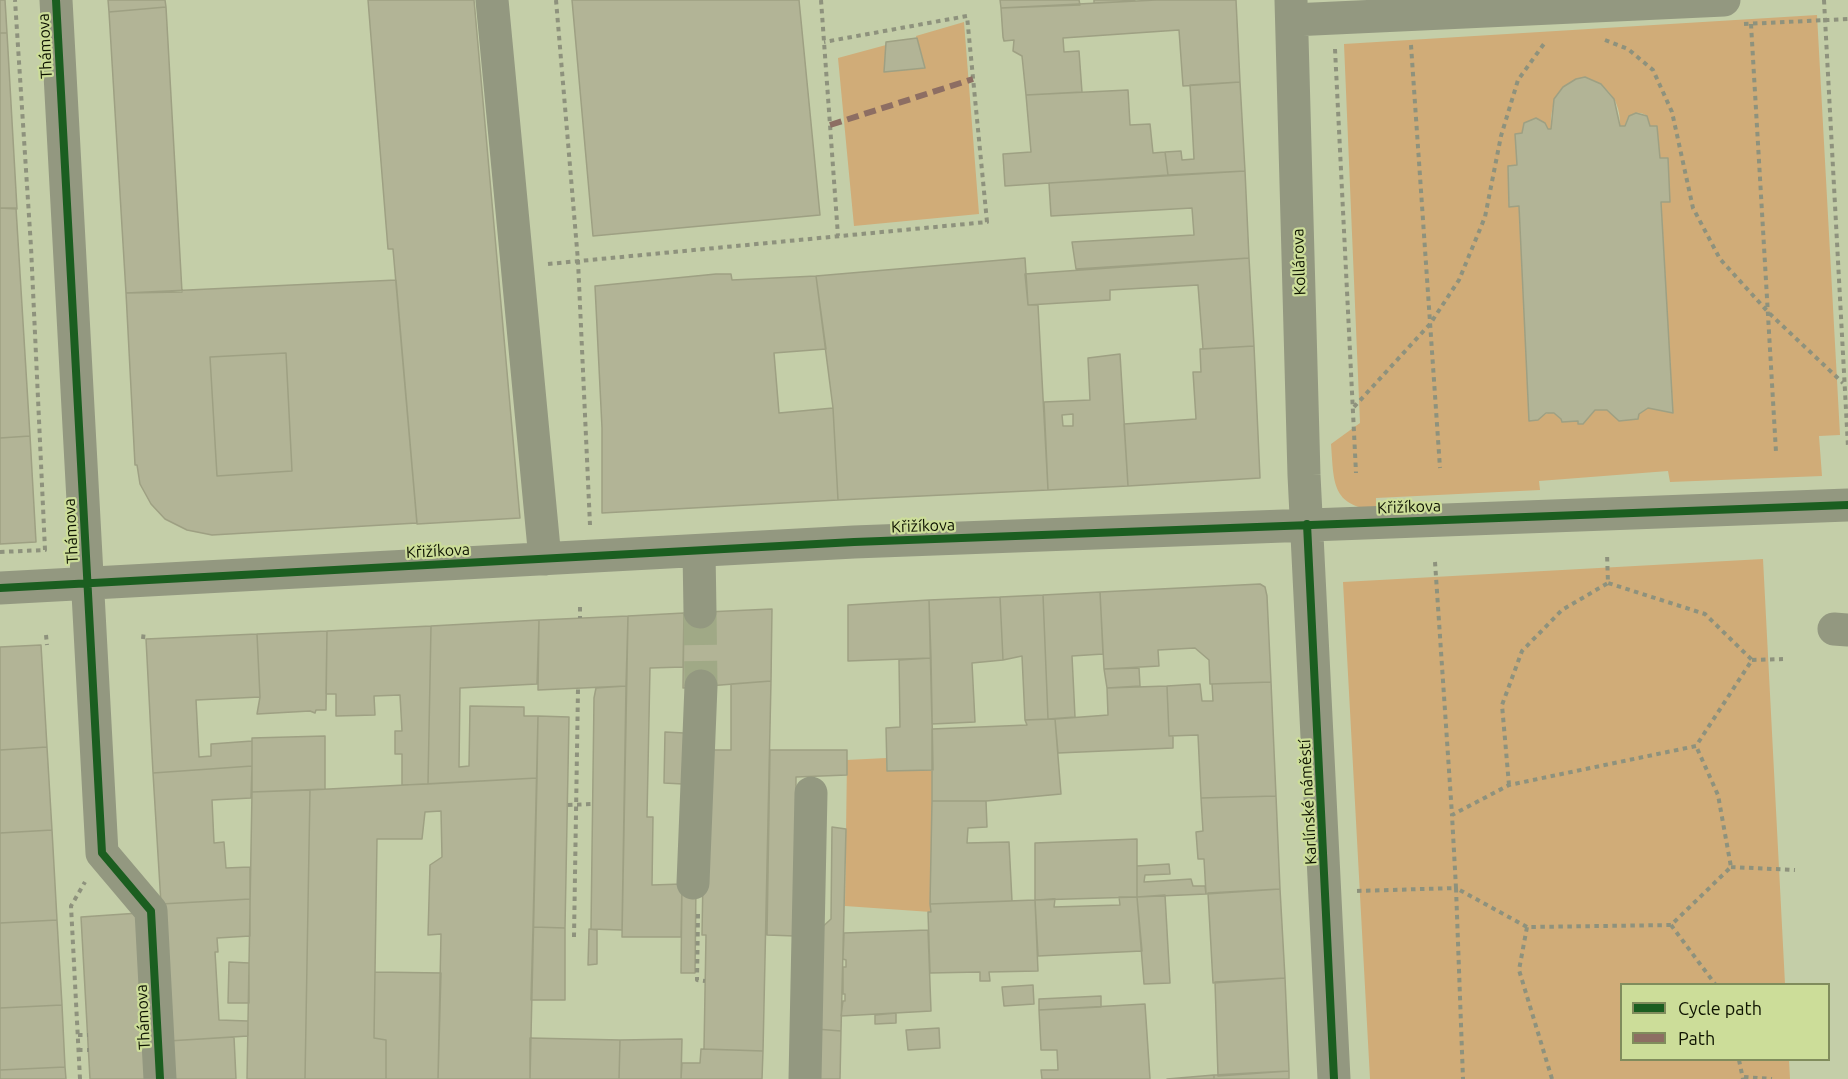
<!DOCTYPE html>
<meta charset="utf-8">
<style>
body{margin:0}
#map{position:relative;width:1848px;height:1079px;overflow:hidden;background:#c4cea8;font-family:Ubuntu,sans-serif}
canvas{display:block}
.legend{position:absolute;left:1620px;top:983px;width:210px;height:78px;box-sizing:border-box;background:#cd9;border:2px solid #808c5c;margin:0;padding:8px 10px;list-style:none;font-size:18px;color:#0e1300}
.legend li{display:flex;align-items:center;gap:12px;height:30px}
.legend b{width:30px;border:2px solid #808c5c}
</style>
<div id="map">
<canvas width="1848" height="1079"></canvas>
<ul class="legend">
<li><b style="height:8px;background:#1b5e20"></b>Cycle path</li>
<li><b style="height:8px;background:#8d6e63"></b>Path</li>
</ul>
</div>
<script>
const ctx = document.querySelector('canvas').getContext('2d');
ctx.lineJoin = 'round';
function fillPath(path, color) {
  ctx.fillStyle = color;
  ctx.fill(path, 'evenodd');
}
function trace(path, color, width, dash) {
  ctx.strokeStyle = color;
  ctx.lineWidth = width;
  ctx.lineCap = dash ? 'butt' : 'round';
  ctx.setLineDash(dash || []);
  ctx.stroke(path);
}
function write(font, color, halo, rows, align = 'center') {
  ctx.font = font + ' Ubuntu,sans-serif';
  ctx.lineWidth = 4.5;
  ctx.setLineDash([]);
  ctx.textBaseline = 'middle';
  ctx.strokeStyle = halo;
  ctx.fillStyle = color;
  for (const [text, x, y, turn = 0] of rows) {
    ctx.save();
    ctx.translate(x, y);
    ctx.rotate((+turn || 0) * Math.PI / 180);
    ctx.textAlign = isNaN(turn) ? turn : align;
    if (halo) ctx.strokeText(text, 0, 0);
    ctx.fillText(text, 0, 0);
    ctx.restore();
  }
}
const green = new Path2D(`
 M 1817,15 L 1840,435 L 1819,436 L 1822,476 L 1670,482 L 1668,471 L 1539,481 L 1540,490 L 1376,498 L 1376,510 C 1331,506 1334,482 1331,444 L 1360,423 L 1344,44 ZM 1585,77 C 1608,85 1621,101 1620,126 L 1625,126 C 1627,114 1637,109 1647,116 L 1650,126 L 1657,126 L 1660,158 L 1668,158 L 1661,202 L 1673,413 L 1648,408 L 1639,414 L 1638,419 L 1620,421 L 1607,410 L 1595,410 L 1578,424 L 1578,421 L 1562,422 L 1561,419 C 1558,417 1556,414 1553,413 C 1547,411 1537,420 1529,420 L 1519,206 L 1509,206 L 1508,166 L 1517,165 L 1516,134 L 1522,133 L 1524,123 L 1536,118 L 1545,123 L 1548,129 L 1551,129 C 1550,104 1558,82 1585,77 Z
 M 964,22 L 979,214 L 854,226 L 838,58 L 886,45 L 884,72 L 925,68 L 916,36 Z
 M 1763,559 L 1785,984 L 1622,984 L 1622,1060 L 1789,1060 L 1790,1079 L 1370,1079 L 1343,582 Z
 M 886,758 L 887,771 L 933,770 L 931,912 L 845,906 L 847,760 Z`);
const building = new Path2D(`
 M 0,0 L 5,0 L 7,33 L 0,33 Z
 M 108,0 L 165,0 L 166,7 L 109,12 Z
 M 368,0 L 474,0 L 520,518 L 417,524 L 393,249 L 388,249 Z
 M 572,0 L 799,0 L 820,215 L 593,236 Z
 M 1000,0 L 1079,0 L 1080,5 L 1001,8 Z
 M 1094,0 L 1134,0 L 1135,1 L 1094,3 Z
 M 1236,0 L 1240,82 L 1183,86 L 1179,30 L 1063,38 L 1064,52 L 1079,51 L 1082,92 L 1026,95 L 1022,56 L 1013,51 L 1014,40 L 1004,41 L 1003,37 L 1001,8 L 1156,0 Z
 M 166,7 L 182,292 L 126,293 L 109,12 Z
 M 0,33 L 7,33 L 17,209 L 0,208 Z
 M 917,38 L 925,68 L 884,72 L 886,42 Z
 M 1585,77 L 1601,84 L 1614,99 L 1620,126 L 1625,126 L 1629,116 L 1636,113 L 1647,116 L 1650,126 L 1657,126 L 1660,158 L 1668,158 L 1670,202 L 1661,202 L 1673,413 L 1648,408 L 1639,414 L 1638,419 L 1619,421 L 1607,410 L 1595,410 L 1583,424 L 1578,424 L 1578,421 L 1562,422 L 1561,419 L 1554,413 L 1546,413 L 1538,420 L 1529,421 L 1519,206 L 1509,207 L 1508,166 L 1517,165 L 1515,134 L 1522,133 L 1524,123 L 1536,118 L 1545,123 L 1548,129 L 1551,129 L 1554,99 L 1563,87 L 1576,79 Z
 M 1240,82 L 1245,171 L 1168,175 L 1165,152 L 1181,151 L 1182,160 L 1194,159 L 1190,85 Z
 M 1128,90 L 1130,125 L 1150,124 L 1153,153 L 1165,152 L 1168,175 L 1005,186 L 1003,154 L 1031,152 L 1026,95 Z
 M 1245,171 L 1249,258 L 1076,269 L 1072,242 L 1194,235 L 1192,208 L 1051,216 L 1049,183 Z
 M 0,208 L 16,208 L 30,436 L 0,438 Z
 M 1025,258 L 1028,305 L 1038,305 L 1048,490 L 838,500 L 833,408 L 816,276 Z
 M 1249,258 L 1254,346 L 1203,349 L 1198,285 L 1110,290 L 1110,300 L 1028,305 L 1025,274 Z
 M 716,274 L 731,274 L 732,280 L 816,276 L 826,349 L 774,353 L 779,413 L 833,408 L 838,500 L 602,513 L 602,428 L 595,286 Z
 M 396,280 L 417,523 L 212,535 L 187,530 L 165,519 L 151,504 L 140,484 L 137,465 L 135,465 L 126,293 ZM 286,353 L 292,471 L 217,476 L 210,357 Z
 M 1254,346 L 1260,478 L 1128,486 L 1124,424 L 1196,419 L 1193,372 L 1201,372 L 1200,349 Z
 M 286,353 L 292,471 L 217,476 L 210,357 Z
 M 1120,354 L 1128,486 L 1048,490 L 1044,402 L 1090,400 L 1088,358 ZM 1073,414 L 1073,426 L 1063,426 L 1062,415 Z
 M 30,436 L 36,542 L 0,544 L 0,438 Z
 M 1260,584 L 1265,587 L 1267,596 L 1271,682 L 1210,684 L 1209,660 L 1195,648 L 1158,650 L 1159,666 L 1104,669 L 1100,592 Z
 M 1100,592 L 1103,654 L 1072,656 L 1075,717 L 1048,719 L 1043,595 Z
 M 1043,595 L 1048,719 L 1025,720 L 1022,656 L 1003,660 L 1000,597 Z
 M 1000,597 L 1003,660 L 972,663 L 975,722 L 932,724 L 929,600 Z
 M 929,600 L 931,658 L 848,661 L 848,605 Z
 M 772,609 L 771,681 L 683,688 L 684,613 Z
 M 684,613 L 683,667 L 650,668 L 647,817 L 653,817 L 652,885 L 682,884 L 681,937 L 622,937 L 628,616 Z
 M 628,616 L 626,686 L 538,690 L 539,620 Z
 M 539,620 L 537,684 L 460,688 L 459,767 L 469,766 L 470,706 L 524,707 L 524,716 L 538,716 L 537,778 L 428,784 L 431,626 Z
 M 431,626 L 428,784 L 402,785 L 402,754 L 395,754 L 395,731 L 402,731 L 400,695 L 374,696 L 375,715 L 336,716 L 336,694 L 326,694 L 327,631 Z
 M 327,631 L 326,710 L 316,710 L 315,713 L 310,711 L 257,714 L 260,697 L 257,634 Z
 M 257,634 L 260,697 L 196,700 L 199,757 L 211,756 L 211,744 L 252,741 L 252,766 L 153,773 L 146,639 Z
 M 41,645 L 47,747 L 0,750 L 0,647 Z
 M 931,658 L 933,770 L 887,771 L 886,728 L 900,727 L 899,660 Z
 M 1139,668 L 1140,686 L 1107,688 L 1104,669 Z
 M 771,681 L 763,1051 L 704,1049 L 706,935 L 702,935 L 705,760 L 709,750 L 731,750 L 731,684 Z
 M 1271,682 L 1276,796 L 1201,798 L 1198,735 L 1169,736 L 1167,686 L 1200,684 L 1202,701 L 1213,701 L 1212,684 Z
 M 626,686 L 622,930 L 591,929 L 594,698 L 596,688 Z
 M 1167,686 L 1169,736 L 1173,736 L 1173,748 L 1058,753 L 1055,719 L 1108,715 L 1107,688 Z
 M 538,716 L 569,717 L 565,928 L 533,927 Z
 M 1055,719 L 1061,794 L 986,801 L 932,801 L 932,729 L 1027,725 L 1025,720 Z
 M 665,732 L 684,733 L 683,784 L 664,783 Z
 M 325,736 L 325,789 L 252,792 L 252,738 Z
 M 47,747 L 52,830 L 0,833 L 0,750 Z
 M 770,750 L 847,750 L 847,775 L 796,777 L 795,936 L 767,935 Z
 M 252,766 L 251,798 L 212,800 L 214,843 L 224,842 L 226,868 L 250,867 L 250,899 L 161,904 L 153,773 Z
 M 537,778 L 530,1079 L 438,1079 L 441,934 L 428,935 L 430,865 L 442,857 L 441,811 L 425,812 L 422,839 L 377,839 L 374,1038 L 386,1040 L 386,1079 L 305,1079 L 310,790 Z
 M 310,790 L 305,1079 L 247,1079 L 252,792 Z
 M 1276,796 L 1280,889 L 1206,894 L 1204,859 L 1198,859 L 1196,832 L 1203,831 L 1201,798 Z
 M 932,801 L 986,801 L 987,827 L 968,828 L 967,843 L 1009,842 L 1012,901 L 930,904 Z
 M 832,827 L 846,829 L 841,1031 L 816,1029 L 818,931 L 831,919 Z
 M 52,830 L 57,920 L 0,923 L 0,833 Z
 M 1137,839 L 1137,897 L 1035,900 L 1035,843 Z
 M 1169,864 L 1170,874 L 1145,875 L 1144,882 L 1191,879 L 1193,886 L 1205,886 L 1206,894 L 1137,897 L 1137,866 Z
 M 682,884 L 696,884 L 695,973 L 681,973 Z
 M 1280,889 L 1285,978 L 1213,983 L 1208,893 Z
 M 1165,895 L 1170,983 L 1144,984 L 1137,897 Z
 M 1119,897 L 1137,897 L 1142,951 L 1038,956 L 1035,900 L 1055,899 L 1054,907 L 1120,905 Z
 M 250,899 L 250,936 L 217,938 L 218,952 L 215,952 L 219,1020 L 248,1021 L 248,1036 L 168,1041 L 161,904 Z
 M 1035,900 L 1038,971 L 989,972 L 990,981 L 980,981 L 980,972 L 930,973 L 928,912 L 931,912 L 930,904 Z
 M 139,913 L 148,1079 L 90,1079 L 81,917 Z
 M 57,920 L 62,1005 L 0,1008 L 0,923 Z
 M 533,927 L 565,928 L 565,1000 L 531,1000 Z
 M 589,929 L 597,930 L 597,964 L 588,965 Z
 M 928,930 L 931,1011 L 841,1016 L 843,1001 L 845,1001 L 845,994 L 843,994 L 843,967 L 846,967 L 846,960 L 843,959 L 844,933 Z
 M 229,962 L 249,963 L 249,1003 L 228,1003 Z
 M 375,972 L 441,973 L 438,1079 L 386,1079 L 386,1040 L 374,1038 Z
 M 1285,978 L 1289,1071 L 1218,1076 L 1215,982 Z
 M 1033,985 L 1034,1004 L 1004,1006 L 1002,987 Z
 M 1101,996 L 1101,1007 L 1039,1010 L 1039,999 Z
 M 1145,1004 L 1150,1079 L 1042,1079 L 1041,1070 L 1058,1070 L 1057,1050 L 1041,1050 L 1039,1010 Z
 M 62,1005 L 65,1067 L 0,1070 L 0,1008 Z
 M 896,1013 L 896,1023 L 875,1024 L 875,1015 Z
 M 939,1028 L 940,1048 L 908,1050 L 906,1030 Z
 M 816,1029 L 841,1031 L 840,1079 L 815,1079 Z
 M 234,1037 L 236,1079 L 170,1079 L 168,1041 Z
 M 530,1038 L 620,1040 L 619,1079 L 530,1079 Z
 M 682,1039 L 681,1079 L 619,1079 L 620,1040 Z
 M 701,1049 L 763,1051 L 762,1079 L 681,1079 L 682,1063 L 700,1063 Z
 M 65,1067 L 66,1079 L 0,1079 L 0,1070 Z
 M 1289,1071 L 1289,1079 L 1214,1079 L 1214,1075 Z
 M 1214,1075 L 1214,1079 L 1167,1079 Z`);
const minorTunnel = new Path2D(`
 M 700,612 L 701,686`);
const path = new Path2D(`
 M 556,0 L 578,261 L 590,525
 M 821,0 L 838,236
 M 1824,0 L 1848,447
 M 1744,24 L 1848,19
 M 1751,24 L 1776,452
 M 1605,40 L 1628,49 L 1653,70 L 1672,112 L 1693,208 L 1720,259 L 1769,313 L 1843,383
 M 1411,45 L 1440,468
 M 1335,49 L 1356,473
 M 548,264 L 987,222 L 967,16 L 824,42
 M 1354,407 L 1430,324 L 1459,280 L 1485,217 L 1501,136 L 1518,80 L 1546,41
 M 0,552 L 45,550 L 31,247 L 15,0
 M 1435,562 L 1452,815
 M 580,607 L 580,618
 M 46,635 L 47,645
 M 143,639 L 144,630
 M 1752,660 L 1783,659
 M 1509,785 L 1502,705 L 1522,651 L 1562,610 L 1608,583 L 1607,553
 M 568,805 L 592,804
 M 1731,867 L 1795,870
 M 1357,891 L 1456,888 L 1463,1079
 M 698,914 L 697,980 L 705,981
 M 1671,925 L 1715,984
 M 1527,927 L 1456,888 L 1452,815 L 1509,785 L 1696,746 L 1752,660 L 1705,614 L 1608,583
 M 574,937 L 578,689
 M 78,1035 L 88,1035
 M 78,1050 L 89,1050
 M 1739,1060 L 1743,1079
 M 1744,1077 L 1772,1079
 M 80,1079 L 71,906 L 85,882
 M 1552,1079 L 1519,970 L 1527,927 L 1671,925 L 1731,867 L 1718,795 L 1696,746`);
const minor = new Path2D(`
 M 56,0 L 102,853 L 151,911 L 160,1079
 M 492,0 L 545,559
 M 1291,0 L 1304,475 L 1334,1079
 M 1292,20 L 1724,0
 M 699,551 L 700,612
 M 0,588 L 854,542 L 1848,505
 M 1834,629 L 1848,630
 M 693,883 L 701,686
 M 805,1079 L 811,793`);
const quiet = new Path2D(`
 M 830,125 L 973,79`);
const cycleway = new Path2D(`
 M 56,0 L 102,853 L 151,911 L 160,1079
 M 1307,524 L 1334,1079
 M 0,588 L 854,542 L 1848,505`);
const streetNames = [
 ["Thámova",45,46,-93],
 ["Kollárova",1299,262,-92],
 ["Křižíkova",1409,507,-2],
 ["Křižíkova",923,526,-2],
 ["Thámova",71,531,-93],
 ["Křižíkova",438,551,-3],
 ["Karlínské náměstí",1308,802,-93],
 ["Thámova",143,1017,-93]
];
fillPath(green, '#d0ac78');
fillPath(building, '#b2b496');
trace(building, '#9ea083', 1.5);
trace(minorTunnel, '#a0a986', 33, [33, 16]);
trace(path, '#8e927d', 4, [4.5, 4.5]);
trace(minor, '#939880', 33);
trace(quiet, '#8d6e63', 6, [12, 6]);
trace(cycleway, '#1b5e20', 8);
write('16px', '#0e1300', '#cd9', streetNames);
</script>
